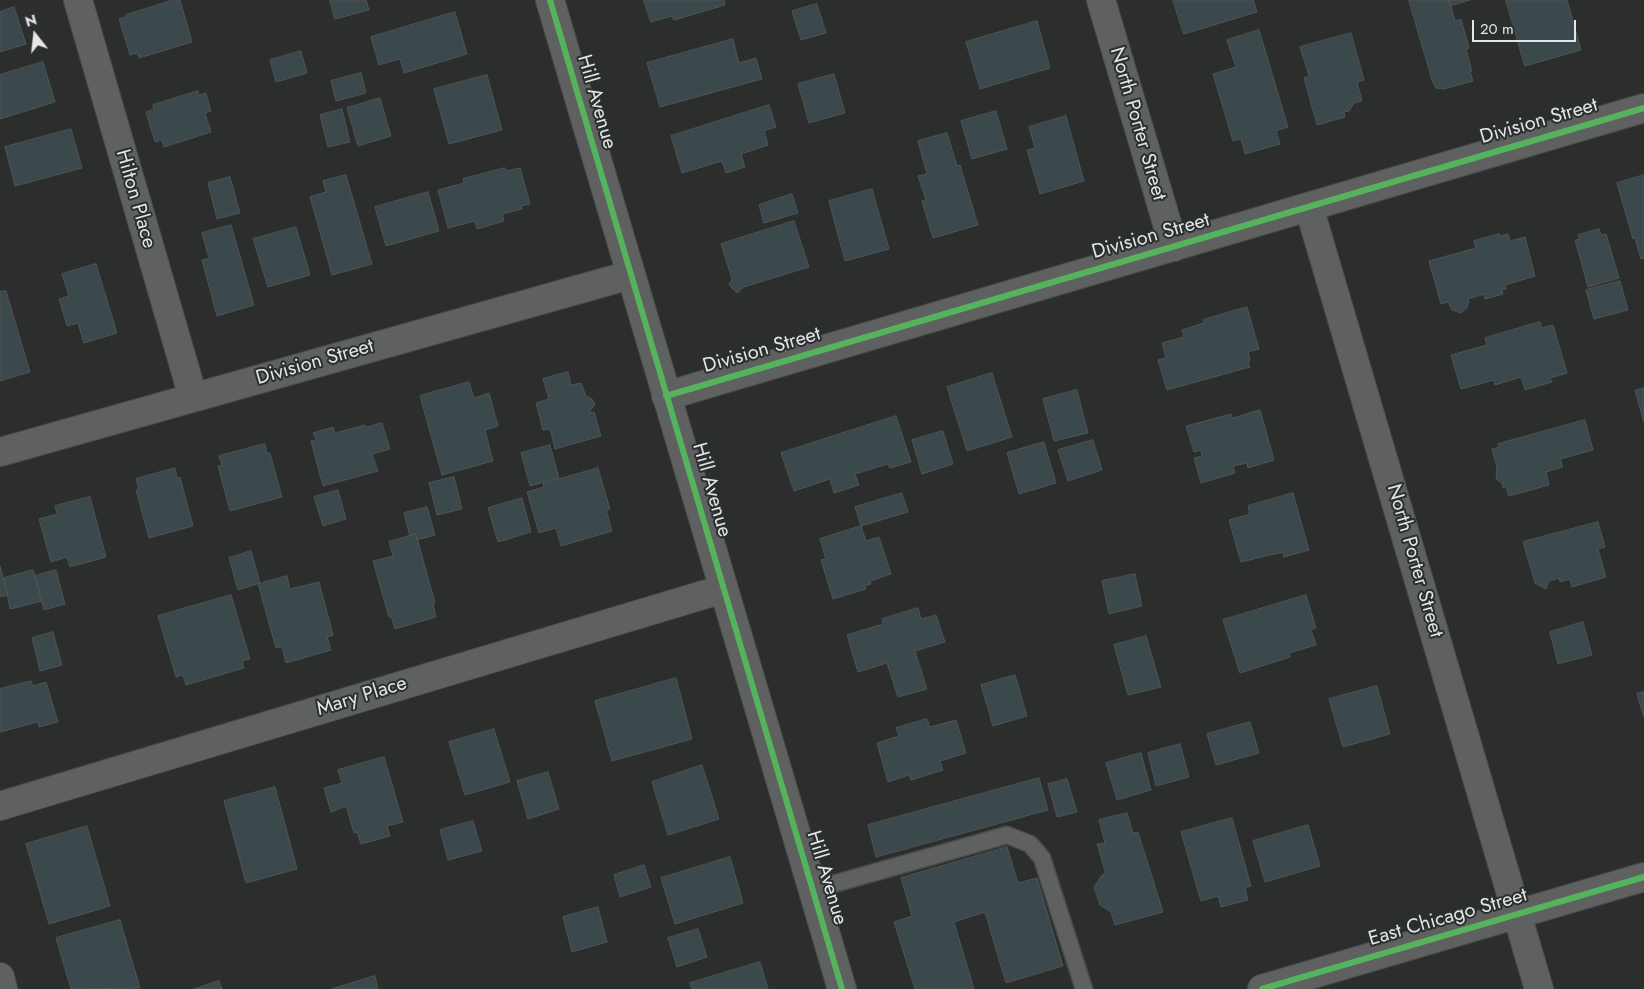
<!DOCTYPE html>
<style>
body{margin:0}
#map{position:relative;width:1644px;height:989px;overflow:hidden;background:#2c2e2e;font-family:Jost,sans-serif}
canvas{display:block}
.north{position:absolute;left:10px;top:10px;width:50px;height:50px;-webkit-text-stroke:4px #2b2f2f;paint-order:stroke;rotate:344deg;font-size:14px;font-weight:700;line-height:20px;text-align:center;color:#e4e6e6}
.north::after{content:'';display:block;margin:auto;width:18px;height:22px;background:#e4e6e6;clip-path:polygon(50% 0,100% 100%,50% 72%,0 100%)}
.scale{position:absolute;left:1472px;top:20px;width:104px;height:22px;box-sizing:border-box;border:2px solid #e4e6e6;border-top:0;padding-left:6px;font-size:15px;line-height:18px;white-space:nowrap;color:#e4e6e6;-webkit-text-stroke:4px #2b2f2f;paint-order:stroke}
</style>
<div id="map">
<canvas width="1644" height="989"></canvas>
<div class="north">N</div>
<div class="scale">20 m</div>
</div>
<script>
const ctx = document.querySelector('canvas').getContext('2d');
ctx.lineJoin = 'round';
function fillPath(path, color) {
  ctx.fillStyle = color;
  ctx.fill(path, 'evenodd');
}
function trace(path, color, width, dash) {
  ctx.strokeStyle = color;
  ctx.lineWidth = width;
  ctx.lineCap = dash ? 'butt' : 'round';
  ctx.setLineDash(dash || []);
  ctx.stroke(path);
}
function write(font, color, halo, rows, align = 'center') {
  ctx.font = font + ' Jost,sans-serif';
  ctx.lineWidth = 4;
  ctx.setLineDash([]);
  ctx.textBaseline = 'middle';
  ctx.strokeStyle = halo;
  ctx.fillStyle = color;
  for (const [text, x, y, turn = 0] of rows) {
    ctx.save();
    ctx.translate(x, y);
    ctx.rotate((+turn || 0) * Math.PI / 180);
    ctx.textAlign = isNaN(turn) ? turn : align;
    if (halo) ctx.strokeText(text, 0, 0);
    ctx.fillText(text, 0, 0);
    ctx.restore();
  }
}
const building = new Path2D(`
 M 173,0 L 180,0 L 192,42 L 139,58 L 137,53 L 130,55 L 119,19 L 126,17 L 126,15 Z
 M 330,0 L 366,0 L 369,10 L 335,19 Z
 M 644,0 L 724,0 L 725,5 L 674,20 L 672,16 L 651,22 Z
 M 1173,0 L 1253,0 L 1257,12 L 1184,34 Z
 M 1409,0 L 1449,0 L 1455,21 L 1461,19 L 1469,48 L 1466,49 L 1472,71 L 1470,71 L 1473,81 L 1444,89 L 1436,88 L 1433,83 Z
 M 1449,0 L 1470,0 L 1450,6 Z
 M 1506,0 L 1567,0 L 1581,50 L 1525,66 Z
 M 817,4 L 826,33 L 801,40 L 792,11 Z
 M 14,7 L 26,44 L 0,52 L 0,12 Z
 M 455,12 L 467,54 L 404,73 L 400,59 L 379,65 L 371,37 Z
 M 1037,21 L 1050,68 L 980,89 L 966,42 Z
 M 1259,30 L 1288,127 L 1276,131 L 1280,144 L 1245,154 L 1241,139 L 1233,141 L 1213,74 L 1236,67 L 1227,40 Z
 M 1351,33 L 1364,80 L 1357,82 L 1362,101 L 1354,103 L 1349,111 L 1344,112 L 1345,117 L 1317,125 L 1304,78 L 1309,76 L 1300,47 Z
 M 733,39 L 739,63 L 756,58 L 762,79 L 660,107 L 647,63 Z
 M 301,51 L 307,73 L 276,82 L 270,60 Z
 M 43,62 L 55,102 L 0,119 L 0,75 Z
 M 361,73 L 366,93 L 336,101 L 331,81 Z
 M 834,74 L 845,113 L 809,123 L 798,84 Z
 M 487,75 L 502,130 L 449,144 L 434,89 Z
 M 198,91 L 199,95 L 206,93 L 211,111 L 205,113 L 211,132 L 164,147 L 162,140 L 155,142 L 146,112 L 154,109 L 153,105 Z
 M 380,98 L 391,136 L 358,146 L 347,108 Z
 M 769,105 L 776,127 L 764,131 L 768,145 L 741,154 L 745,167 L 726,173 L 722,161 L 682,173 L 671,136 Z
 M 342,109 L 350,142 L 328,147 L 320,115 Z
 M 996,111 L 1007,149 L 972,159 L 961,121 Z
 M 1066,116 L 1084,181 L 1040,194 L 1027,150 L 1035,148 L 1029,127 Z
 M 71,129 L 82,168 L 15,186 L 5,147 Z
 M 947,133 L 957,166 L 960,165 L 978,225 L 933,238 L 922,201 L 926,200 L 918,176 L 927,174 L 918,141 Z
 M 505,168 L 506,171 L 520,168 L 530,204 L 521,206 L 522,209 L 502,214 L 504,221 L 477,229 L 475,221 L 448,228 L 438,190 L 464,183 L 463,179 Z
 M 346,175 L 372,264 L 332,275 L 310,197 L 326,192 L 323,181 Z
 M 1644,175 L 1644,258 L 1641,259 L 1635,238 L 1633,239 L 1617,183 Z
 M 230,177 L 240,213 L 217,219 L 208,183 Z
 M 872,189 L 889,249 L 845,261 L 829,201 Z
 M 428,192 L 439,231 L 386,246 L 375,207 Z
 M 792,194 L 798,213 L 764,223 L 759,205 Z
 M 794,221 L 809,267 L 744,287 L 737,293 L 729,285 L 732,279 L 721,244 Z
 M 231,225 L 254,305 L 217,316 L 202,260 L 209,258 L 202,233 Z
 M 296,227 L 310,275 L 268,287 L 253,239 Z
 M 1599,229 L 1601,235 L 1606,234 L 1619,278 L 1588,287 L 1575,240 L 1580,239 L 1578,235 Z
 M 1499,234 L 1499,236 L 1508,234 L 1510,241 L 1525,237 L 1535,276 L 1505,285 L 1506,289 L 1502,289 L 1503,294 L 1485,299 L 1484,294 L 1468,299 L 1469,302 L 1467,308 L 1461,313 L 1452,310 L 1448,302 L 1441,304 L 1429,261 L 1476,248 L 1474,241 Z
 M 96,264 L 117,333 L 84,343 L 78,323 L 67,326 L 59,299 L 69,296 L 62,274 Z
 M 1620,281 L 1628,310 L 1594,319 L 1586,290 Z
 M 6,291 L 30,372 L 0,381 L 0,292 Z
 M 1247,307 L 1259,349 L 1248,352 L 1250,360 L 1248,363 L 1250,367 L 1167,390 L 1158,360 L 1166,358 L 1162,343 L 1184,337 L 1182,330 L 1204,323 L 1203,320 Z
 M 1540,322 L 1542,328 L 1553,325 L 1567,373 L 1550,378 L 1552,382 L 1525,390 L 1521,377 L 1495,385 L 1494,380 L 1461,389 L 1451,355 L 1487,345 L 1485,338 Z
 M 568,372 L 571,385 L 581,383 L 586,396 L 592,399 L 595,405 L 590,410 L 591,413 L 594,412 L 601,436 L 555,449 L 550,429 L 543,430 L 536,403 L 549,399 L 543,379 Z
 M 992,373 L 1012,437 L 967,451 L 947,387 Z
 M 469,382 L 474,398 L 489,393 L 498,426 L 485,430 L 493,461 L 442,475 L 420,396 Z
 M 1644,388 L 1644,422 L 1635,391 Z
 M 1077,390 L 1088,433 L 1054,441 L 1043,399 Z
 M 1260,410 L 1274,460 L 1248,468 L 1247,463 L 1233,466 L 1235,473 L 1201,483 L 1194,458 L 1202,456 L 1201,450 L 1194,452 L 1186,426 L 1231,414 L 1232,418 Z
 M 896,416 L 911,462 L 890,468 L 888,464 L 855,474 L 859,485 L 834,493 L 830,479 L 794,491 L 781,453 Z
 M 1585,420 L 1593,450 L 1560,459 L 1563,467 L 1546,472 L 1549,485 L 1509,496 L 1506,487 L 1503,488 L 1502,483 L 1496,479 L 1497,467 L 1492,449 L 1499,447 L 1498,444 Z
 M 382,423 L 390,449 L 372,454 L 378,471 L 323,486 L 311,441 L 316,440 L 313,433 L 333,427 L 335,433 L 365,425 L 366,427 Z
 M 943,431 L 953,464 L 922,474 L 912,440 Z
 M 1093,440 L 1102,470 L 1068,481 L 1058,450 Z
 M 1044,442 L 1056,483 L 1019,494 L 1007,453 Z
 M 265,444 L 267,453 L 270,453 L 282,497 L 230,511 L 218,466 L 222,465 L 219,456 Z
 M 550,445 L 559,478 L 530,486 L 521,453 Z
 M 175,468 L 177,478 L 180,477 L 193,526 L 149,538 L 136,490 L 139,489 L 136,479 Z
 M 598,468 L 610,509 L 606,510 L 612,531 L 561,546 L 556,528 L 539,533 L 527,492 L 544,487 L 543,484 Z
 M 454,477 L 462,509 L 437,515 L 429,483 Z
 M 338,490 L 346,519 L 323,526 L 314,497 Z
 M 902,493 L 908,512 L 861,526 L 855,507 Z
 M 1293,493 L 1309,550 L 1284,557 L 1283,552 L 1241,562 L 1229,520 L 1250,514 L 1248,506 Z
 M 90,497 L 106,557 L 70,567 L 67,557 L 51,562 L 39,519 L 57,514 L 55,506 Z
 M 522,498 L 531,532 L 498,542 L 488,508 Z
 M 427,507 L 435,535 L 417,540 L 416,534 L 410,536 L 404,513 Z
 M 1598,522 L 1605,547 L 1598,549 L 1606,577 L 1572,587 L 1570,579 L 1560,582 L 1559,578 L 1549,581 L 1546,589 L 1535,583 L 1523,542 Z
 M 861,526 L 866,541 L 879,537 L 891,574 L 870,581 L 871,584 L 865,586 L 866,589 L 833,599 L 821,560 L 826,559 L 820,539 Z
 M 416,534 L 435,603 L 433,604 L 436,617 L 395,629 L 391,616 L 389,617 L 373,561 L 393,556 L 389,542 Z
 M 251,551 L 260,583 L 238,590 L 229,558 Z
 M 0,566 L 8,595 L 0,597 Z
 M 33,570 L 42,601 L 10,609 L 4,578 Z
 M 56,570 L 65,604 L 44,610 L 35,576 Z
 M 1135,574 L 1142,606 L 1109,614 L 1102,581 Z
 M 287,576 L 290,589 L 319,582 L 333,635 L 327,637 L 331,650 L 286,663 L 282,647 L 276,648 L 258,584 Z
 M 231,595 L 250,659 L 242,661 L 244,668 L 186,685 L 183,675 L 176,677 L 158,616 Z
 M 1306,595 L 1316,628 L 1311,630 L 1316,645 L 1289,653 L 1290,657 L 1240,673 L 1223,620 Z
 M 918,608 L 921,619 L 936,615 L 945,642 L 915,651 L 927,689 L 898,697 L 887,663 L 858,672 L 847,635 L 883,624 L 882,619 Z
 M 1583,622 L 1592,655 L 1558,664 L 1550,632 Z
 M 53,632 L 62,665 L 40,671 L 32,638 Z
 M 1146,636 L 1161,687 L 1128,695 L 1114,645 Z
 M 1015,675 L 1027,716 L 993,726 L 981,685 Z
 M 676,678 L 692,739 L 612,761 L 595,701 Z
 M 31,681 L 33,686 L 46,682 L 58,722 L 39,727 L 38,722 L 0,732 L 0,689 Z
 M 1377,686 L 1390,734 L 1343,747 L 1329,699 Z
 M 1644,692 L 1644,717 L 1637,694 Z
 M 927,719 L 930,727 L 956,720 L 966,753 L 940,761 L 943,770 L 911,780 L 909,775 L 888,782 L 877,743 L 899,736 L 896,728 Z
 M 1250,722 L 1259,753 L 1216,765 L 1207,734 Z
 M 494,729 L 510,782 L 465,795 L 449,742 Z
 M 1180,744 L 1189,777 L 1156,786 L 1148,753 Z
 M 1141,753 L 1151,790 L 1117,800 L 1106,763 Z
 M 384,757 L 403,822 L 387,826 L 390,836 L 361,844 L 357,832 L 354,833 L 346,806 L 331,812 L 324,788 L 342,783 L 338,770 Z
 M 702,765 L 719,819 L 668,835 L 652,782 Z
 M 548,772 L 559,809 L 528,819 L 517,781 Z
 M 1039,778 L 1048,810 L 876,857 L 868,825 Z
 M 1067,779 L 1077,812 L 1057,817 L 1048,784 Z
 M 275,787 L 297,869 L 246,883 L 224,801 Z
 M 1127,813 L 1133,833 L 1138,832 L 1163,912 L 1115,925 L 1111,912 L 1100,905 L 1094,887 L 1102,875 L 1106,874 L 1097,844 L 1105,843 L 1099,820 Z
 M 1232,818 L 1251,886 L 1245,888 L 1248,900 L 1221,907 L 1218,896 L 1201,901 L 1181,832 Z
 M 473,821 L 482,851 L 448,860 L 440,830 Z
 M 1308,825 L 1320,866 L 1265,882 L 1253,841 Z
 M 87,826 L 110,906 L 49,924 L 26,844 Z
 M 1007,847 L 1018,883 L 1037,878 L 1063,966 L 1006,983 L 985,912 L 954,922 L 974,989 L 915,989 L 894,922 L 912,916 L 901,878 Z
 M 730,857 L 743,903 L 675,924 L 661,878 Z
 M 644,865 L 651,887 L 620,897 L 614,875 Z
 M 598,907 L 607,942 L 572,952 L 563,917 Z
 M 120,920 L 140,988 L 71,989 L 56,938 Z
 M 698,929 L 707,957 L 677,967 L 668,938 Z
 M 760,962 L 768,989 L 692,989 L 690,983 Z
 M 375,976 L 378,989 L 332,989 Z
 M 219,981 L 222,989 L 194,989 Z`);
const lane = new Path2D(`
 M 812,890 L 1007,835 L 1030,844 L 1042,858 L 1084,989`);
const street = new Path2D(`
 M 78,0 L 193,397
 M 550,0 L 842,989
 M 1101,0 L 1174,247
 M 1309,207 L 1539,989
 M 666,396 L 1644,108
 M 0,452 L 630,275
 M 0,806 L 723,589
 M 0,977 L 3,989`);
const secondary = new Path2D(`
 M 1262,989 L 1644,877`);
const cycleway = new Path2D(`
 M 550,0 L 842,989
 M 666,396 L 1644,108
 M 1262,989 L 1644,877`);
const streetNames = [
 ["Hill Avenue",596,102,74],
 ["Division Street",1539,122,-16],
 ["North Porter Street",1137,124,74],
 ["Hilton Place",135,199,74],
 ["Division Street",1151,237,-16],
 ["Division Street",762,351,-16],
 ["Division Street",315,363,-16],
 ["Hill Avenue",711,490,74],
 ["North Porter Street",1414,561,74],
 ["Mary Place",362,697,-17],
 ["Hill Avenue",826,878,73],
 ["East Chicago Street",1448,918,-16]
];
fillPath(building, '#3c494c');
trace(building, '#515353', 1);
trace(lane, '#4a4c4c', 19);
trace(street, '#4a4c4c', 30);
trace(secondary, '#4a4c4c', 30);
trace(lane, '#5f6060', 16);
trace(street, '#5f6060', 28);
trace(secondary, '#5f6060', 28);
trace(cycleway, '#56b35d', 6);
write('20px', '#e4e6e6', '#2b2f2f', streetNames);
</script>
